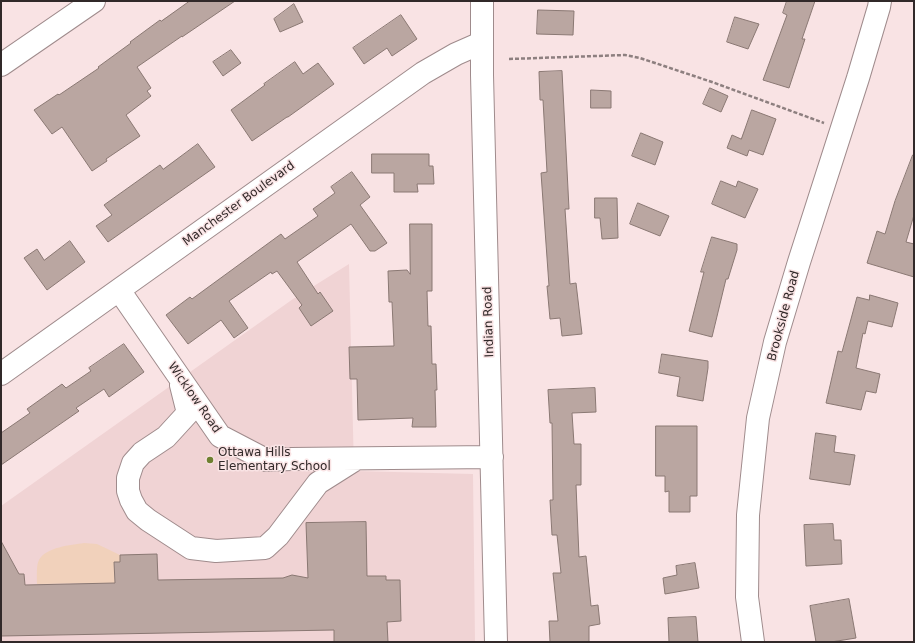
<!DOCTYPE html>
<style>
body{margin:0}
#map{position:relative;width:915px;height:643px;overflow:hidden;background:#f9e3e4;font-family:"DejaVu Sans",sans-serif}
canvas{display:block}
.frame{position:absolute;inset:0;border:2px solid #312929;pointer-events:none}
</style>
<div id="map">
<canvas width="915" height="643"></canvas>
<div class="frame"></div>
</div>
<script>
const ctx = document.querySelector('canvas').getContext('2d');
ctx.lineJoin = 'round';
function fillPath(path, color) {
  ctx.fillStyle = color;
  ctx.fill(path, 'evenodd');
}
function trace(path, color, width, dash) {
  ctx.strokeStyle = color;
  ctx.lineWidth = width;
  ctx.lineCap = dash ? 'butt' : 'round';
  ctx.setLineDash(dash || []);
  ctx.stroke(path);
}
function write(font, color, halo, rows, align = 'center') {
  ctx.font = font + ' "DejaVu Sans",sans-serif';
  ctx.lineWidth = 3;
  ctx.setLineDash([]);
  ctx.textBaseline = 'middle';
  ctx.strokeStyle = halo;
  ctx.fillStyle = color;
  for (const [text, x, y, turn = 0] of rows) {
    ctx.save();
    ctx.translate(x, y);
    ctx.rotate((+turn || 0) * Math.PI / 180);
    ctx.textAlign = isNaN(turn) ? turn : align;
    if (halo) ctx.strokeText(text, 0, 0);
    ctx.fillText(text, 0, 0);
    ctx.restore();
  }
}
const built = new Path2D(`
 M 349,264 L 354,471 L 473,474 L 475,642 L 1,642 L 1,506 L 293,299 Z`);
const green = new Path2D(`
 M 84,543 L 97,544 L 120,555 L 120,562 L 114,563 L 115,583 L 37,584 C 37,578 36,565 39,560 C 46,547 71,545 84,543 Z`);
const building = new Path2D(`
 M 190,1 L 235,1 L 182,37 L 182,36 L 137,67 L 151,88 L 147,91 L 151,96 L 126,115 L 140,136 L 106,159 L 107,161 L 92,171 L 62,127 L 52,134 L 34,110 L 58,94 L 59,95 L 99,68 L 98,67 L 131,43 L 130,42 L 160,20 L 161,21 Z
 M 787,1 L 815,1 L 802,39 L 805,39 L 789,88 L 763,80 L 787,15 L 783,13 Z
 M 294,4 L 303,22 L 280,32 L 274,19 Z
 M 538,10 L 574,11 L 573,35 L 537,34 Z
 M 401,15 L 417,39 L 392,56 L 387,48 L 364,64 L 353,48 Z
 M 735,17 L 759,24 L 748,49 L 727,42 Z
 M 231,50 L 241,63 L 223,76 L 213,62 Z
 M 295,62 L 303,74 L 318,63 L 334,84 L 288,117 L 287,117 L 252,141 L 231,110 L 265,85 L 264,84 Z
 M 562,71 L 569,209 L 565,209 L 570,284 L 576,283 L 582,334 L 562,336 L 560,318 L 550,319 L 547,286 L 549,286 L 541,173 L 547,172 L 543,100 L 540,100 L 539,72 Z
 M 710,88 L 728,96 L 721,112 L 703,104 Z
 M 591,90 L 611,91 L 611,108 L 591,108 Z
 M 752,110 L 776,119 L 763,155 L 749,150 L 747,156 L 727,148 L 732,135 L 741,139 Z
 M 641,133 L 663,142 L 655,165 L 632,156 Z
 M 198,144 L 215,167 L 108,242 L 96,226 L 112,215 L 104,205 L 160,165 L 163,169 Z
 M 372,154 L 429,154 L 429,166 L 433,166 L 434,184 L 417,184 L 418,192 L 394,192 L 394,173 L 372,173 Z
 M 913,155 L 914,155 L 914,215 L 906,242 L 914,244 L 914,277 L 867,263 L 877,231 L 885,234 L 895,201 Z
 M 352,172 L 370,197 L 360,205 L 387,243 L 375,251 L 370,251 L 351,224 L 297,262 L 318,294 L 320,292 L 333,311 L 311,326 L 299,308 L 302,305 L 277,271 L 272,274 L 271,272 L 229,301 L 248,328 L 234,338 L 221,320 L 188,344 L 166,315 L 190,297 L 192,299 L 281,234 L 285,239 L 318,216 L 313,209 L 335,193 L 331,187 Z
 M 721,181 L 736,187 L 738,181 L 758,189 L 745,218 L 712,204 Z
 M 595,198 L 617,198 L 618,238 L 602,239 L 600,218 L 595,218 Z
 M 638,203 L 669,216 L 660,236 L 630,224 Z
 M 410,224 L 432,224 L 432,291 L 427,291 L 428,326 L 431,326 L 432,364 L 436,364 L 437,390 L 435,390 L 436,427 L 412,427 L 413,418 L 358,420 L 357,379 L 350,379 L 349,347 L 394,346 L 392,302 L 389,302 L 388,271 L 407,270 L 410,274 Z
 M 712,237 L 737,244 L 737,250 L 728,279 L 726,279 L 712,337 L 689,331 L 704,272 L 701,272 Z
 M 70,241 L 85,262 L 47,290 L 24,258 L 37,249 L 44,260 Z
 M 870,295 L 898,303 L 892,327 L 868,321 L 865,334 L 863,333 L 856,368 L 880,374 L 876,393 L 866,391 L 861,410 L 826,403 L 838,351 L 842,352 L 857,297 L 869,300 Z
 M 124,344 L 144,372 L 109,397 L 104,389 L 76,408 L 79,411 L 1,465 L 1,433 L 30,413 L 27,409 L 62,384 L 66,388 L 91,371 L 89,368 Z
 M 662,354 L 708,361 L 708,368 L 703,401 L 677,396 L 680,377 L 659,373 Z
 M 595,388 L 596,412 L 572,413 L 574,444 L 581,444 L 581,485 L 576,485 L 579,557 L 586,556 L 591,606 L 598,605 L 600,624 L 589,626 L 589,642 L 550,642 L 549,621 L 558,621 L 553,573 L 561,573 L 557,535 L 552,535 L 550,500 L 553,500 L 552,423 L 550,423 L 548,390 Z
 M 656,426 L 697,426 L 697,496 L 690,496 L 690,512 L 669,512 L 669,491 L 665,492 L 665,476 L 656,476 Z
 M 816,433 L 836,436 L 834,452 L 855,455 L 850,485 L 810,479 Z
 M 366,522 L 367,576 L 386,576 L 386,580 L 400,580 L 401,621 L 387,622 L 388,642 L 334,642 L 334,630 L 1,636 L 1,541 L 19,574 L 24,574 L 25,585 L 115,583 L 114,562 L 120,562 L 120,555 L 157,554 L 158,580 L 283,578 L 292,575 L 308,578 L 306,523 Z
 M 833,524 L 834,540 L 841,540 L 842,564 L 806,566 L 804,525 Z
 M 695,563 L 699,588 L 665,594 L 663,578 L 677,575 L 676,566 Z
 M 849,599 L 856,638 L 831,642 L 816,642 L 810,606 Z
 M 696,617 L 698,642 L 669,642 L 668,618 Z`);
const path = new Path2D(`
 M 509,59 L 625,55 L 640,58 L 712,82 L 824,123`);
const minor = new Path2D(`
 M 482,1 L 482,75 L 496,642
 M 1,65 L 94,1
 M 119,290 L 220,436 L 266,460 L 291,459 L 492,457
 M 1,374 L 423,73 L 456,54 L 481,43
 M 181,385 L 188,413 L 166,437 L 142,453 L 133,463 L 128,478 L 128,491 L 131,500 L 137,511 L 148,520 L 191,548 L 216,551 L 265,548 L 278,536 L 318,483 L 356,459
 M 753,642 L 747,597 L 748,515 L 758,418 L 775,342 L 799,262 L 858,78 L 879,7 L 880,1`);
const markers = [
 [210,460,4,"#6e8030"]
];
const streetNames = [
 ["Manchester Boulevard",239,204,-36],
 ["Brookside Road",784,316,-75],
 ["Indian Road",489,322,-92],
 ["Wicklow Road",194,398,55]
];
const poiNames = [
 ["Ottawa Hills",218,453],
 ["Elementary School",218,467]
];
fillPath(built, '#f0d3d4');
fillPath(green, '#f1d1bb');
fillPath(building, '#baa6a1');
trace(building, '#8a7873', 1);
trace(minor, '#9f8b8c', 24);
trace(path, '#8d7f7f', 2.5, [4, 2]);
trace(minor, '#fff', 22);
for (const [x, y, r, color] of markers) {
  const dot = new Path2D();
  dot.arc(x, y, r, 0, 2 * Math.PI);
  ctx.fillStyle = color;
  ctx.fill(dot);
  trace(dot, '#f9e3e4', 1.5);
}
write('12px', '#312929', '#f9e3e4', streetNames);
write('12px', '#312929', '#f9e3e4', poiNames, 'left');
</script>
